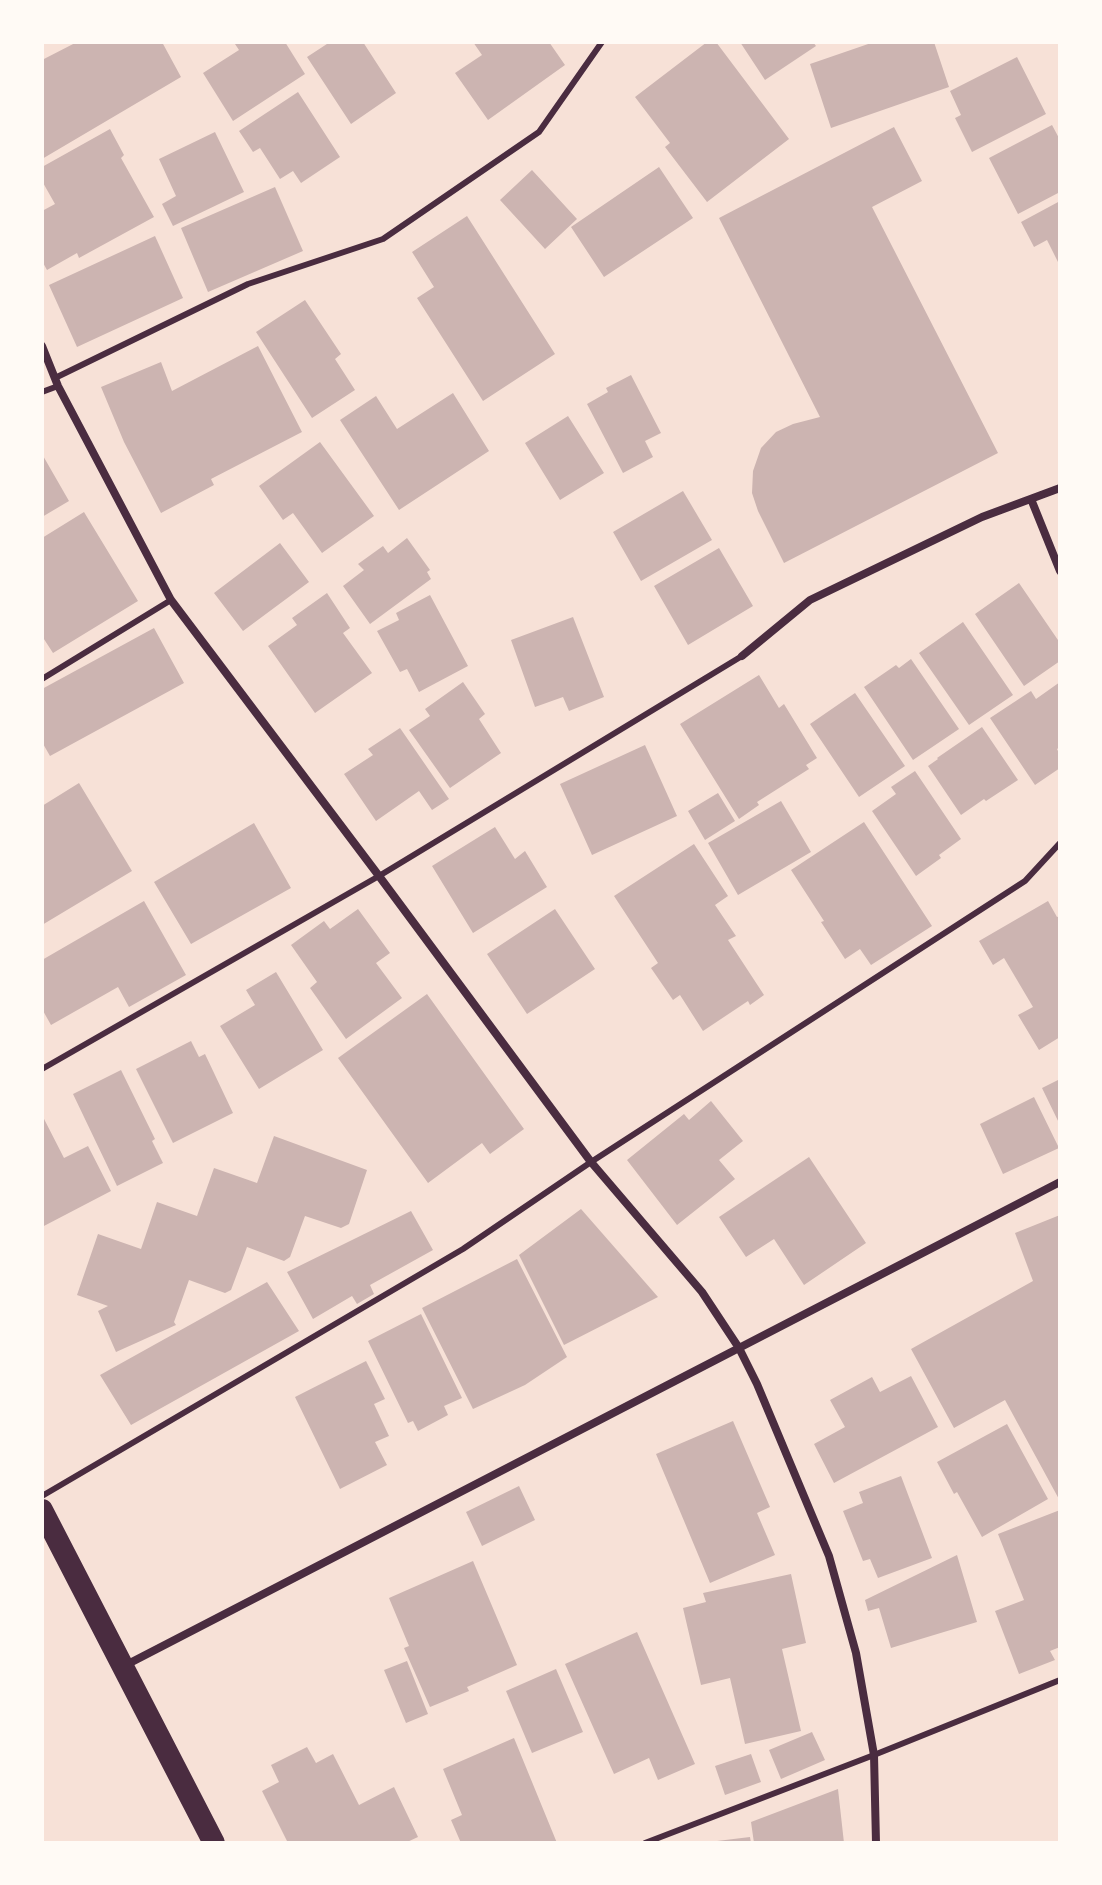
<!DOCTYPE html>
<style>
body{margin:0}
#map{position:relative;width:1102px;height:1885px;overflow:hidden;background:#f7e1d7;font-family:"Exo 2",sans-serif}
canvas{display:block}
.frame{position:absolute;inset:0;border:44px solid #fffaf5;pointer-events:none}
</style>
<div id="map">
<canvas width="1102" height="1885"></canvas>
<div class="frame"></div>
</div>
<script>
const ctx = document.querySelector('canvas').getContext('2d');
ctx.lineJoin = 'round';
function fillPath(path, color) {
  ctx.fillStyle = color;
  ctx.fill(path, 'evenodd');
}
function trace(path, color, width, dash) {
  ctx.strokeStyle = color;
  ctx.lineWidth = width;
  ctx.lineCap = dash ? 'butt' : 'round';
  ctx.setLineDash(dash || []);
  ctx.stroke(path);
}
const building = new Path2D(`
 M 77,42 L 162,42 L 181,77 L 42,159 L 42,60 Z
 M 239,42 L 285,42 L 305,74 L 233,121 L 203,73 L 239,50 L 235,44 Z
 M 330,42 L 363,42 L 396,93 L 351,124 L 307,57 Z
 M 473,42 L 549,42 L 565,65 L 488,120 L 455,73 L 482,55 Z
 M 707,42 L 716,42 L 789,139 L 707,202 L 665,147 L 670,143 L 635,97 Z
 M 740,42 L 813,42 L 816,46 L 765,80 Z
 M 874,42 L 934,42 L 949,87 L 831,128 L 810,64 Z
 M 1017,57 L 1046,114 L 972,152 L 955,118 L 961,115 L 950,91 Z
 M 298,92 L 340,157 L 301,183 L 293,171 L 280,179 L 260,148 L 253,152 L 239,131 Z
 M 1052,125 L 1060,140 L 1060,192 L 1018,214 L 989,158 Z
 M 894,127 L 922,181 L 872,207 L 998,453 L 784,563 L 758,511 L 752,493 L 753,471 L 761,448 L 776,432 L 793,424 L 820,417 L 719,218 Z
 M 110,129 L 124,155 L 121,158 L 154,217 L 79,258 L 77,253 L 47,270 L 42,261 L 42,211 L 55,204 L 42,181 L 42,167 Z
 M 215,132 L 244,192 L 173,226 L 162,204 L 176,196 L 159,159 Z
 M 659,167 L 693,218 L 604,277 L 571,227 Z
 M 532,170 L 577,219 L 545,249 L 500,200 Z
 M 275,187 L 303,251 L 208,292 L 181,228 Z
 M 1060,201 L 1060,266 L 1047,240 L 1034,247 L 1021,222 Z
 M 467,216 L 555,354 L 483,401 L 417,298 L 434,287 L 412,252 Z
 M 155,236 L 183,298 L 77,347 L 49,285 Z
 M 305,300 L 341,354 L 335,359 L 355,390 L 312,418 L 256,332 Z
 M 258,346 L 302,432 L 211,479 L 214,485 L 161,513 L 124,442 L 101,387 L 161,362 L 172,391 Z
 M 631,375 L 661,433 L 645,441 L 653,457 L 623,473 L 587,404 L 608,392 L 606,388 Z
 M 453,393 L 489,451 L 399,510 L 340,420 L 376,396 L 397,429 Z
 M 568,416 L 604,473 L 560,500 L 525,443 Z
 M 320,442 L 374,516 L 322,553 L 293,513 L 283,520 L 259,486 Z
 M 42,454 L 69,501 L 42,517 Z
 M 683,491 L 712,540 L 641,581 L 613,532 Z
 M 84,512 L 138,601 L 53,653 L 42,636 L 42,538 Z
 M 407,538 L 430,570 L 427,572 L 431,579 L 370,624 L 343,586 L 364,570 L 358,564 L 383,546 L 388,553 Z
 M 280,543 L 309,582 L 243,631 L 214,593 Z
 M 719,548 L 753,606 L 688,645 L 654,586 Z
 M 1019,583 L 1060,643 L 1060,661 L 1024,686 L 975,614 Z
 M 327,593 L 350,628 L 343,633 L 372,673 L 315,713 L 268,646 L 297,625 L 292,618 Z
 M 430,595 L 468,666 L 419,692 L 407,669 L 400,672 L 377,631 L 399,620 L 396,613 Z
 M 573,617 L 604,697 L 569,711 L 563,697 L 535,707 L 511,640 Z
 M 963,622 L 1013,695 L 969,725 L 919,653 Z
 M 154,628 L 184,683 L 50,756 L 42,742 L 42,689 Z
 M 911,659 L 959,729 L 913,760 L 864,687 L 896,665 L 899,668 Z
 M 759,675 L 779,708 L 784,704 L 817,758 L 806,765 L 809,769 L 757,802 L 759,805 L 739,819 L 680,724 Z
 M 463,682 L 485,714 L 479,719 L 501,753 L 450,788 L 409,730 L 430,716 L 425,709 Z
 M 1060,682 L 1060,747 L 1057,749 L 1060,755 L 1060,768 L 1035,785 L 990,718 L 1031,691 L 1036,699 Z
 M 855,693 L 905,766 L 859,797 L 810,724 Z
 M 982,727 L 1018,780 L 986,801 L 984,799 L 961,815 L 928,766 L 938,759 L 937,758 Z
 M 400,728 L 449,799 L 432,810 L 419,791 L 376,821 L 344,774 L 373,755 L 368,749 Z
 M 645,745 L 677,816 L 592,855 L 560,784 Z
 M 915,771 L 961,839 L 939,855 L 941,858 L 916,876 L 872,811 L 896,794 L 891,787 Z
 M 79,783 L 132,871 L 42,925 L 42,806 Z
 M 718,793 L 735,821 L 705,840 L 688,811 Z
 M 781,801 L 811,852 L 738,895 L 708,843 Z
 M 864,822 L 932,926 L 871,965 L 860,949 L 845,959 L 821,922 L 824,921 L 791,870 Z
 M 254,823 L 291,888 L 191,944 L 154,882 Z
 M 495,827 L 515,859 L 525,851 L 547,887 L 473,933 L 432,866 Z
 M 694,844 L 728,896 L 715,905 L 736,936 L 728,940 L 764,995 L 750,1005 L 748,1001 L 703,1031 L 680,995 L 673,1000 L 651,968 L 658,963 L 614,896 Z
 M 144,901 L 186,975 L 129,1007 L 118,987 L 51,1025 L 42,1009 L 42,960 Z
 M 1048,901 L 1057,917 L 1060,916 L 1060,1037 L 1039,1050 L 1018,1015 L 1033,1007 L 1004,958 L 993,965 L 979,941 Z
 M 358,909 L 390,953 L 376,963 L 402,998 L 346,1039 L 310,988 L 317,982 L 291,945 L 324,921 L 330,929 Z
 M 555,909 L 595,969 L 527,1014 L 487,954 Z
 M 276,972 L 323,1050 L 259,1089 L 220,1026 L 255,1005 L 246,990 Z
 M 427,994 L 524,1129 L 490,1154 L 482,1143 L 428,1183 L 338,1058 Z
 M 191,1041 L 199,1057 L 205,1054 L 233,1113 L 173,1143 L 136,1069 Z
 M 121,1070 L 155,1139 L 152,1141 L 163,1163 L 117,1186 L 73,1094 Z
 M 1060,1079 L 1060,1125 L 1042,1088 Z
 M 1034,1097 L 1059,1148 L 1003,1174 L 980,1124 Z
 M 711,1101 L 743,1141 L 719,1160 L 735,1179 L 677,1225 L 627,1160 L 684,1114 L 689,1120 Z
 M 42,1115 L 64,1158 L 88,1146 L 111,1191 L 42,1227 Z
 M 274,1136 L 367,1170 L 349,1224 L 341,1228 L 305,1216 L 290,1257 L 284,1261 L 247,1247 L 231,1290 L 225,1293 L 189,1280 L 174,1322 L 176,1325 L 116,1352 L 98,1311 L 108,1306 L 77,1295 L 98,1234 L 141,1249 L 157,1202 L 197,1216 L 214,1168 L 257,1183 Z
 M 809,1157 L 866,1243 L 804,1285 L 774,1239 L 746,1257 L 719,1217 Z
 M 581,1209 L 658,1297 L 564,1345 L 519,1255 Z
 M 411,1211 L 433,1250 L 370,1285 L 374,1294 L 357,1304 L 352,1296 L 313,1319 L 287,1272 Z
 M 1060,1215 L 1060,1501 L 1005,1400 L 954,1428 L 911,1349 L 1033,1281 L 1015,1233 Z
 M 517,1259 L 567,1357 L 525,1385 L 473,1409 L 422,1308 Z
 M 267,1282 L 299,1331 L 131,1425 L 100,1375 Z
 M 421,1314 L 462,1398 L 444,1406 L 448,1415 L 418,1431 L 413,1421 L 408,1423 L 368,1341 Z
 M 366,1361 L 385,1399 L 374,1404 L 389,1436 L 375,1442 L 387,1465 L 340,1489 L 295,1397 Z
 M 911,1376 L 938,1427 L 834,1483 L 814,1444 L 845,1427 L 830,1400 L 872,1377 L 880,1392 Z
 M 733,1421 L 770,1507 L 757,1513 L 775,1555 L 710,1583 L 656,1454 Z
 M 1007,1424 L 1048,1499 L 982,1537 L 957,1492 L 954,1494 L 937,1462 Z
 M 901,1476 L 932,1558 L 878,1578 L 870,1559 L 863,1561 L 843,1511 L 863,1503 L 859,1492 Z
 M 519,1486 L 535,1520 L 482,1546 L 466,1512 Z
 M 1060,1510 L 1060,1647 L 1050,1651 L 1055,1660 L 1019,1674 L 995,1611 L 1024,1600 L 998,1534 Z
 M 957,1555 L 977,1622 L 891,1648 L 879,1608 L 868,1611 L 865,1600 Z
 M 473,1561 L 517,1665 L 467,1687 L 469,1691 L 430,1707 L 404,1648 L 409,1646 L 389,1598 Z
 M 791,1574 L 806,1643 L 782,1649 L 801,1731 L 745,1744 L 730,1678 L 701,1685 L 683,1608 L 706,1602 L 703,1593 Z
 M 637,1632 L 695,1764 L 658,1780 L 649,1758 L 614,1774 L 565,1664 Z
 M 407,1661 L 428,1714 L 406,1723 L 384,1670 Z
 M 556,1669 L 583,1732 L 532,1753 L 506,1691 Z
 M 812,1732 L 825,1760 L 781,1779 L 769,1750 Z
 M 514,1738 L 557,1843 L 461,1843 L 451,1820 L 462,1815 L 443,1769 Z
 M 307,1747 L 316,1763 L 333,1754 L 359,1805 L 394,1787 L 418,1837 L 405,1843 L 288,1843 L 262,1791 L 279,1782 L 271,1765 Z
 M 751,1754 L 761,1782 L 725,1795 L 715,1766 Z
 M 838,1789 L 844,1843 L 754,1843 L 751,1822 Z
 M 750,1837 L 751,1843 L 717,1843 L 717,1841 Z`);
const service = new Path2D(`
 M 55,378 L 248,284 L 383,239 L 539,132 L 602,42
 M 42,392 L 58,386
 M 42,679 L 171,600
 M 42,1069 L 379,876 L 742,656
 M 42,1496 L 463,1249 L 591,1162 L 1025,881 L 1060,843
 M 645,1843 L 874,1755 L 1060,1680`);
const minor = new Path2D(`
 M 42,346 L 58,386 L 171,600 L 379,876 L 591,1162 L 702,1292 L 739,1348 L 757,1384 L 829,1556 L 856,1653 L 874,1755 L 876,1843
 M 1031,499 L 1060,571
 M 742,656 L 810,600 L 982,517 L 1060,488
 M 124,1666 L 1060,1182`);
const trunk = new Path2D(`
 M 42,1510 L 214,1843`);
fillPath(building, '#ccb4b1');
trace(service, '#4a2c40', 6);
trace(minor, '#4a2c40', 8);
trace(trunk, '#4a2c40', 22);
</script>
